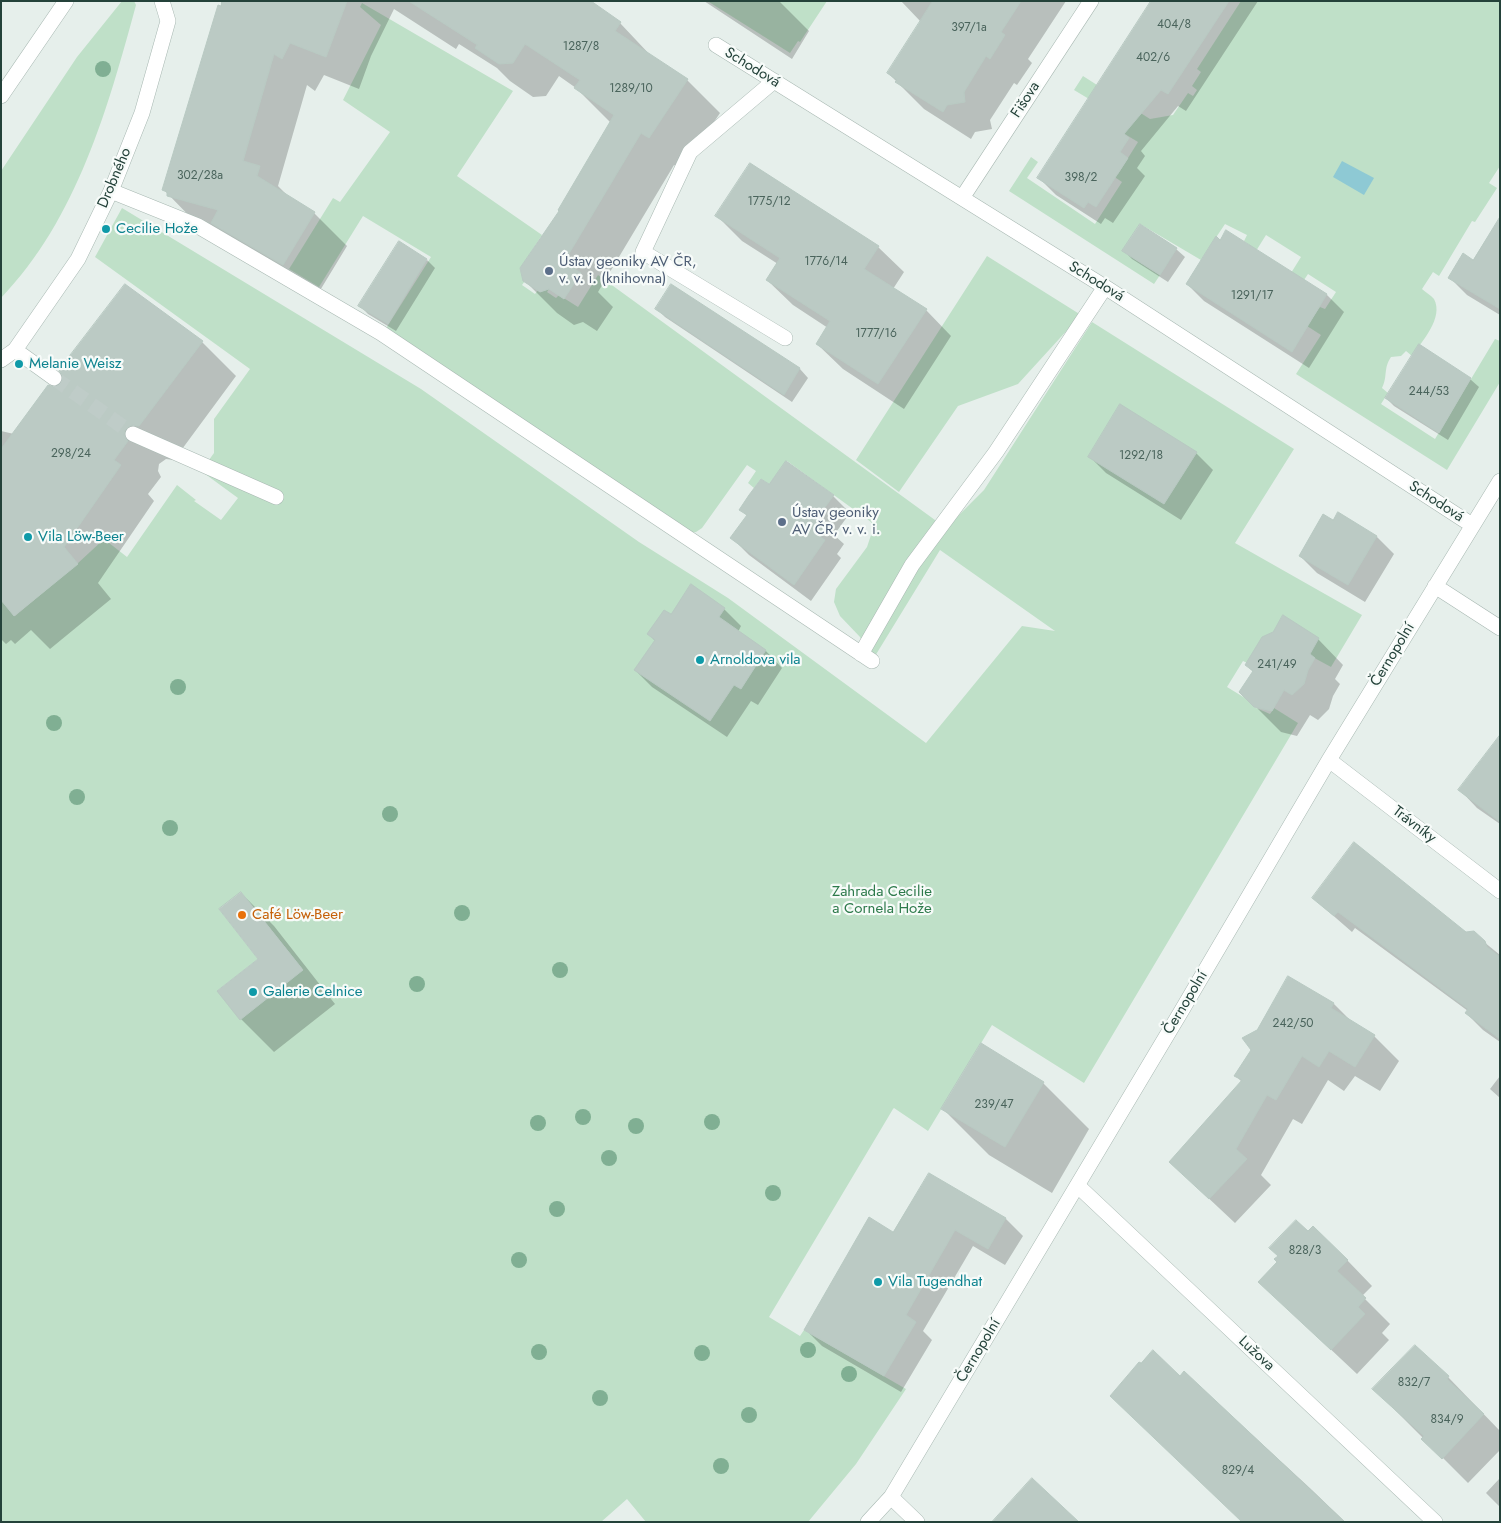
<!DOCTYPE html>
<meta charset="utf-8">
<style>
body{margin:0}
#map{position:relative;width:1501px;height:1523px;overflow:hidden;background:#e6efeb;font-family:Jost,sans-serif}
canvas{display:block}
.frame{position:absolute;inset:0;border:2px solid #24423a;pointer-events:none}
</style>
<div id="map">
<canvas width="1501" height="1523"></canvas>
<div class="frame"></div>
</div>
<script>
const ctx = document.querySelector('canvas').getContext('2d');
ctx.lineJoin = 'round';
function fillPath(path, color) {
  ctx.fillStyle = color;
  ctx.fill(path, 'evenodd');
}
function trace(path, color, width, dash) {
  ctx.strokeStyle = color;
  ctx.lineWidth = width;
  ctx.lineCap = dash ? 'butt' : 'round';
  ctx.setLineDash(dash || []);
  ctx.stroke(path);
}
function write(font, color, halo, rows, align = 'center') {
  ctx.font = font + ' Jost,sans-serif';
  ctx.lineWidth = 4.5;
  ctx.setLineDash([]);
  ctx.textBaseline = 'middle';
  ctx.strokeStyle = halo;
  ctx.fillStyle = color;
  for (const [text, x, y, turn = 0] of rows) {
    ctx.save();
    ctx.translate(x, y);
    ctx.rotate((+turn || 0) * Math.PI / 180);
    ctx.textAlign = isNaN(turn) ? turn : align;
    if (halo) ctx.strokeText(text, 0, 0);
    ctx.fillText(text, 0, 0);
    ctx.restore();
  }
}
const green = new Path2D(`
 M 122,1 L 134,1 L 136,5 C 108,108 77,219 1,298 L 1,171 L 77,57 Z
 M 827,1 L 800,42 L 798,41 L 790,53 L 709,2 Z
 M 1241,1 L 1500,1 L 1500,166 L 1489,183 L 1497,188 L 1475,222 L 1472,221 L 1439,276 L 1433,272 L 1422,289 C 1425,292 1431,295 1434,299 C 1444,318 1422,341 1412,356 L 1406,351 L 1401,356 L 1391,357 C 1383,369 1388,376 1382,388 L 1388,393 L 1381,404 L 1435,439 L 1495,339 L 1500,341 L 1500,382 L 1447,470 L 1296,374 L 1321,335 L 1307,326 L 1320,307 L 1325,309 L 1336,292 L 1308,274 L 1298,289 L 1286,281 L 1301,257 L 1266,235 L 1251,259 L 1249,245 L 1244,241 L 1247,235 L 1225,224 L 1201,260 L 1140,224 L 1123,251 L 1160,275 L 1154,284 L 1009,191 L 1031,157 L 1038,162 L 1027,178 L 1095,224 L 1122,182 L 1107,172 L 1118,174 L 1138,142 L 1118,130 L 1089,99 L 1074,90 L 1083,76 L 1150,119 L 1173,115 L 1188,93 L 1193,96 L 1197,90 L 1192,86 L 1201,72 L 1197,69 Z
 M 362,3 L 513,91 L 457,176 L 542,235 L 520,269 L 525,281 L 522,285 L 535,294 L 538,290 L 540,292 L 549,289 L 547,292 L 556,298 L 559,295 L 578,307 L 598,275 L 946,528 L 984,490 L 1092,322 L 1294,449 L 1235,543 L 1362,615 L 1331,667 L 1272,635 L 1247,663 L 1243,661 L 1227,687 L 1245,698 L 1254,707 L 1270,714 L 1274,708 L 1298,723 L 1084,1083 L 992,1025 L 928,1131 L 894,1108 L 893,1109 L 769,1317 L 800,1336 L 804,1330 L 906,1389 L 856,1464 L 808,1522 L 646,1522 L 627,1499 L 601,1522 L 1,1522 L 1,600 L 15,616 L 77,564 L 104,539 L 127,557 L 177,485 L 196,500 L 194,501 L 221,520 L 238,498 L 201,471 L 214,453 L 214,419 L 250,369 L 95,257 L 122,208 L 421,389 L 639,542 L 728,598 L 926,743 L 1022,626 L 1055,631 L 940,550 L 872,661 L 860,637 L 840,616 L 834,602 L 836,589 L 867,547 L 871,535 L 871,522 L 787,461 L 769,484 L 761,479 L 754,488 L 748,483 L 756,471 L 747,465 L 702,528 L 696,532 L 688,533 L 385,330 L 431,257 L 363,216 L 319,287 L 289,269 L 333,198 L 340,202 L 390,132 L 343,100 L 381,25 L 360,7 ZM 241,892 L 303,970 L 217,991 L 258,959 L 219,909 Z
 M 987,256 L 1081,315 L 1018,384 L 958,406 L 899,492 L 856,460 Z`);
const water = new Path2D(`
 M 1342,161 L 1374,178 L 1364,195 L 1333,177 Z`);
const shadow = new Path2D(`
 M 223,1 L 587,1 L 620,23 L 652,57 L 687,80 L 720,113 L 682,170 L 674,165 L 598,292 L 613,307 L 597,331 L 583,322 L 574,325 L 557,313 L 524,280 L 611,123 L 576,88 L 559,76 L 546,96 L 533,97 L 510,81 L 497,68 L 459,44 L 456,49 L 394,9 L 371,56 L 359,89 L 324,75 L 315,91 L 307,85 L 278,186 L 290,198 L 314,213 L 347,246 L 316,297 L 201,228 L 164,190 L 217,14 Z
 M 704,1 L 779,1 L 809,31 L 792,59 Z
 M 901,1 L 1066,1 L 1028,59 L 1032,63 L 1017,85 L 1014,83 L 990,120 L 992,129 L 975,132 L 971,139 L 924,109 L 888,73 L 921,22 Z
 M 1153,1 L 1258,1 L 1186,111 L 1178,106 L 1141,151 L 1145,156 L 1137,168 L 1145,176 L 1113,223 L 1105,218 L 1101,224 L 1056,195 L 1039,178 Z
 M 717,216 L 878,247 L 904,272 L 893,289 L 926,310 L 951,336 L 904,409 L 843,369 L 817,344 L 828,328 L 793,305 L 767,280 L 778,264 L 742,241 Z
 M 1500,218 L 1500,315 L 1467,295 L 1450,278 L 1474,261 Z
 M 1227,232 L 1327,295 L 1344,312 L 1309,368 L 1204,301 L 1187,284 Z
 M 1176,249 L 1185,257 L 1168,282 L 1132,259 L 1124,251 Z
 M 427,260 L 435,268 L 396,331 L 368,314 L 360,306 Z
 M 672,286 L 800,369 L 808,378 L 792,402 L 665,317 L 657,309 Z
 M 202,342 L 236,376 L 174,460 L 166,459 L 159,464 L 158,471 L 161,477 L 148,494 L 154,501 L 98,583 L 111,599 L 50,649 L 31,630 L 15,644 L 11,640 L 6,644 L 1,639 L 1,431 L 14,434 L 54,389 Z
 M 1470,379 L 1479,387 L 1448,440 L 1394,406 L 1386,398 Z
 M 1196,453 L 1213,470 L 1181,520 L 1106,473 L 1089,456 Z
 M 770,485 L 833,496 L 850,513 L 834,535 L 844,544 L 837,554 L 841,558 L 811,601 L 749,555 L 732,538 L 747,516 L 741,509 Z
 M 1339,513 L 1377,537 L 1394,554 L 1365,602 L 1317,573 L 1300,556 L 1334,522 Z
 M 724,609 L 741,626 L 738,632 L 765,650 L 782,668 L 758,705 L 751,701 L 727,737 L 652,687 L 635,670 L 655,641 L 649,634 L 671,615 Z
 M 1318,639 L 1343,665 L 1335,679 L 1340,684 L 1333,696 L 1329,709 L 1318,720 L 1310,715 L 1297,736 L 1281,732 L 1241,692 L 1253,672 L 1247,665 Z
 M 1500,749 L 1500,824 L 1477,808 L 1460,790 Z
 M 241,893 L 274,926 L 335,1004 L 274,1052 L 241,1019 L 260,959 Z
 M 1313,898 L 1466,933 L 1473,933 L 1500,955 L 1500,1042 L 1483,1030 L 1466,1013 L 1468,1011 L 1355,928 L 1352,932 Z
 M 1288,978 L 1334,1004 L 1353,1023 L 1374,1036 L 1399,1061 L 1380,1091 L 1355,1076 L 1344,1091 L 1328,1080 L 1302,1124 L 1293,1119 L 1261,1175 L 1271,1185 L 1235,1223 L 1170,1162 L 1242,1082 L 1236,1076 L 1253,1049 L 1258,1031 Z
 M 1500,1076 L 1500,1098 L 1490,1089 Z
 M 1043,1083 L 1089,1129 L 1052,1193 L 989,1155 L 943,1109 Z
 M 929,1174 L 1006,1219 L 1023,1236 L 1005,1265 L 973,1246 L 923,1331 L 932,1340 L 901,1392 L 822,1346 L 805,1329 L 893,1234 Z
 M 1347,1260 L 1372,1286 L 1362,1296 L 1390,1324 L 1382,1333 L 1389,1340 L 1357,1374 L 1259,1282 Z
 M 1184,1372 L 1312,1490 L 1345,1522 L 1243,1522 L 1180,1377 Z
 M 1448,1377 L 1500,1431 L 1500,1450 L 1468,1483 L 1374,1389 Z
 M 1500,1478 L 1500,1507 L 1486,1493 Z`);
const building = new Path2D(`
 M 222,1 L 347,1 L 326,57 L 290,43 L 282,59 L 274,54 L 243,161 L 260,166 L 257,176 L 315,212 L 283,265 L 211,223 L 218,210 L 167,196 L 167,192 L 162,190 L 218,5 L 221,6 Z
 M 409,1 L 591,1 L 621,22 L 615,31 L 688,79 L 649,138 L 641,133 L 564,262 L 581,273 L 564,299 L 549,289 L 540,292 L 523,281 L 520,268 L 559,211 L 558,210 L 614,115 L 574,88 L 580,80 L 525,44 L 513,63 L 499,64 L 475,48 L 477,45 Z
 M 933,1 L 1021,1 L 1001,32 L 1005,35 L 990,59 L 986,56 L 964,92 L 965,102 L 947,105 L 943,112 L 895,82 L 897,80 L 887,73 Z
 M 1151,1 L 1229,1 L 1168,94 L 1161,90 L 1124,134 L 1129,138 L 1120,152 L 1128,158 L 1096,207 L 1088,202 L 1084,208 L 1037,178 Z
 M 750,163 L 879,246 L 864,269 L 927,309 L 878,384 L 816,344 L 830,321 L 766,280 L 780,258 L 715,216 Z
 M 1500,217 L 1500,309 L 1448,278 L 1463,253 L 1473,260 Z
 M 1140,224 L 1177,248 L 1160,275 L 1122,251 Z
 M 1226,230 L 1327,294 L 1292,352 L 1186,284 L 1216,236 L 1220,240 Z
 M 399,241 L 427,259 L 388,324 L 358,306 Z
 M 125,284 L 203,341 L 139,426 L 132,425 L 125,430 L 124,435 L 128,441 L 114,460 L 121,465 L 64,547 L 78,564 L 14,616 L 1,600 L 1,449 L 48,385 L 54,387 L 61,384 L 63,378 L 59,370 Z
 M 671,284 L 800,368 L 784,395 L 655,309 Z
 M 1419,344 L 1471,378 L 1439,433 L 1385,398 Z
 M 1120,404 L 1197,452 L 1164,504 L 1088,457 Z
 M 786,461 L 834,495 L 817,518 L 828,526 L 820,537 L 825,540 L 794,585 L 730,538 L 747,515 L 739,510 L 749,495 L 761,479 L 769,484 Z
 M 1338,512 L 1377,536 L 1348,585 L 1299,556 L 1323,514 L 1333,520 Z
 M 691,584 L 725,608 L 719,617 L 766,650 L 741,689 L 734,685 L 710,721 L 634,670 L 655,640 L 647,634 L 664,610 L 671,614 Z
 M 1283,615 L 1319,638 L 1310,654 L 1315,658 L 1308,670 L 1304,684 L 1292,695 L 1284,690 L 1272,711 L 1254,707 L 1239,692 L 1253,671 L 1245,665 L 1262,637 L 1273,632 Z
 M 1500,735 L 1500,822 L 1458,790 Z
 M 1354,842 L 1466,932 L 1474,931 L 1485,941 L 1487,947 L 1500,957 L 1500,1039 L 1465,1013 L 1468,1009 L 1338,912 L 1334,916 L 1312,898 Z
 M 241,892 L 303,970 L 240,1020 L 217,991 L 258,959 L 219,909 Z
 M 1288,976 L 1334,1003 L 1331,1008 L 1375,1035 L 1355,1067 L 1329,1051 L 1319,1067 L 1302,1056 L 1276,1100 L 1267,1095 L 1236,1149 L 1247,1159 L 1209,1199 L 1169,1162 L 1242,1080 L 1234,1076 L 1251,1050 L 1242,1038 L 1257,1030 Z
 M 981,1043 L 1044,1082 L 1005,1147 L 941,1109 Z
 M 929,1173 L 1006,1218 L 988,1249 L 955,1230 L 906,1315 L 916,1322 L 884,1376 L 804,1330 L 869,1217 L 893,1232 Z
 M 1296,1220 L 1308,1231 L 1313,1226 L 1348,1260 L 1337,1271 L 1366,1298 L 1358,1307 L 1365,1314 L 1331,1350 L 1258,1282 L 1277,1262 L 1274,1259 L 1278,1256 L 1269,1248 Z
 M 1415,1345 L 1449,1376 L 1447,1379 L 1484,1414 L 1442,1459 L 1421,1439 L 1424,1436 L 1372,1389 Z
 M 1153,1350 L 1180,1376 L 1184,1371 L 1345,1522 L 1242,1522 L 1110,1396 L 1139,1362 L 1141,1363 Z
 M 1032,1478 L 1079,1522 L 992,1522 Z`);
const minorTunnel = new Path2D(`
 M 54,378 L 133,434`);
const minor = new Path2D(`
 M 716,45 L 1105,287 L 1472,525
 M 774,81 L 690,152 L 643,252 L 785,338
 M 1,96 L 66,1
 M 111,191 L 198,226 L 381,333 L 872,661
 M 962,198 L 1091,1
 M 15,350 L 54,378
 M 1,360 L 15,350 L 78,259 L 111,191 L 142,113 L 168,21 L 162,1
 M 133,434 L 276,497
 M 1435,586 L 1500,628
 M 861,654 L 912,565 L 996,452 L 1105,287
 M 1329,760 L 1500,891
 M 1078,1186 L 1435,1522
 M 891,1497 L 917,1522
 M 868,1522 L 891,1497 L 1182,1010 L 1329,760 L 1500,481`);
const trees = [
 [103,69],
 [178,687],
 [54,723],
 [77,797],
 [390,814],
 [170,828],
 [462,913],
 [560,970],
 [417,984],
 [583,1117],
 [712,1122],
 [538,1123],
 [636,1126],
 [609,1158],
 [773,1193],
 [557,1209],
 [519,1260],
 [808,1350],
 [539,1352],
 [702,1353],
 [849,1374],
 [600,1398],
 [749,1415],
 [721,1466]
];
const markers = [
 [106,229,5,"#0f9aa8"],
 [549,271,5,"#5c6f8a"],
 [19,364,5,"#0f9aa8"],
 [782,522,5,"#5c6f8a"],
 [28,537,5,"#0f9aa8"],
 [700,660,5,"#0f9aa8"],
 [242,915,5,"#e8710a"],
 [253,992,5,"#0f9aa8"],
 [878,1282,5,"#0f9aa8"]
];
const numberNames = [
 ["404/8",1174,25],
 ["397/1a",969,28],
 ["1287/8",581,47],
 ["402/6",1153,58],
 ["1289/10",631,89],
 ["302/28a",200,176],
 ["398/2",1081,178],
 ["1775/12",769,202],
 ["1776/14",826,262],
 ["1291/17",1252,296],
 ["1777/16",876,334],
 ["244/53",1429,392],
 ["298/24",71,454],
 ["1292/18",1141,456],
 ["241/49",1277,665],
 ["242/50",1293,1024],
 ["239/47",994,1105],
 ["828/3",1305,1251],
 ["832/7",1414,1383],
 ["834/9",1447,1420],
 ["829/4",1238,1471]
];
const streetNames = [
 ["Schodová",752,68,32],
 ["Fišova",1026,100,-57],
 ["Drobného",115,178,-67],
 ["Schodová",1096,282,32],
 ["Schodová",1436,502,33],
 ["Černopolní",1393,655,-59],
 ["Trávníky",1414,825,37],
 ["Černopolní",1186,1003,-59],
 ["Černopolní",979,1351,-59],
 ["Lužova",1256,1354,43]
];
const cultureNames = [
 ["Cecilie Hože",116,229],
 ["Melanie Weisz",29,364],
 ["Vila Löw-Beer",38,537],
 ["Arnoldova vila",710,660],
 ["Galerie Celnice",263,992],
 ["Vila Tugendhat",888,1282]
];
const serviceNames = [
 ["Ústav geoniky AV ČR,",559,262],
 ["v. v. i. (knihovna)",559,279],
 ["Ústav geoniky",792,513],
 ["AV ČR, v. v. i.",792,530]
];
const parkNames = [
 ["Zahrada Cecilie",882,892],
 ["a Cornela Hože",882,909]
];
const foodNames = [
 ["Café Löw-Beer",252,915]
];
fillPath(green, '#bfe0c8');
fillPath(water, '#8ec9d4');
fillPath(shadow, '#0003');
fillPath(building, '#bbcac4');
trace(building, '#b8c9c2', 1);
trace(minorTunnel, '#bfccc8', 15, [15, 8]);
trace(minor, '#a8b8b2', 16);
trace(minor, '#fff', 15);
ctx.fillStyle = '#80af93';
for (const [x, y] of trees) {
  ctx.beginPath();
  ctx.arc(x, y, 8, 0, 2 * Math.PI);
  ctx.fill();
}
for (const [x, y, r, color] of markers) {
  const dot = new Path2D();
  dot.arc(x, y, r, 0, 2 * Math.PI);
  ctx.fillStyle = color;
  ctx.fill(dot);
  trace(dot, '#f7fbf9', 2);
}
write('12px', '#4a645c', null, numberNames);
write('15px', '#24423a', '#f7fbf9', streetNames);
write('15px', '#0d838f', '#f7fbf9', cultureNames, 'left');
write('15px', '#4e5e75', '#f7fbf9', serviceNames, 'left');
write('15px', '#2d7a4b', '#f7fbf9', parkNames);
write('15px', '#c56008', '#f7fbf9', foodNames, 'left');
</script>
